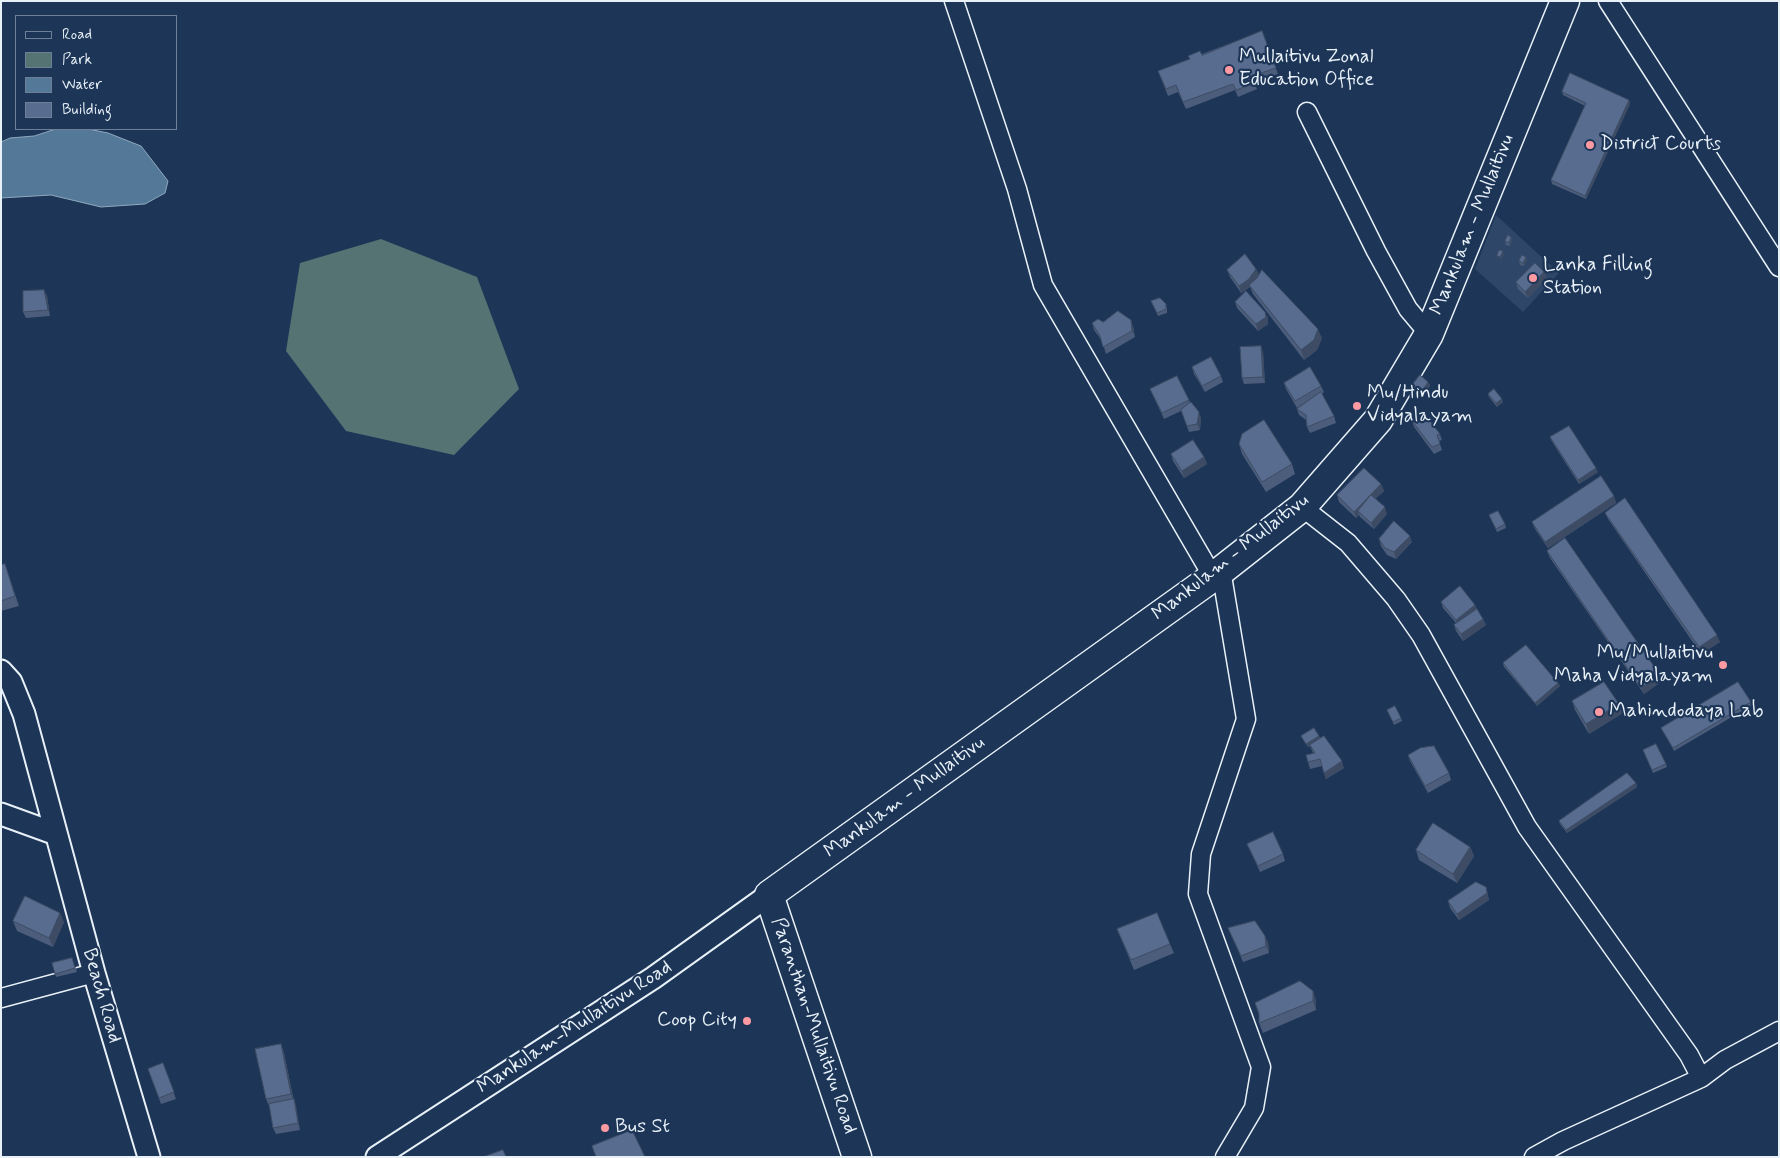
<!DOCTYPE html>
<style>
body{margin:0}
#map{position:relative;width:1780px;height:1158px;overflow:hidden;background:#1d3557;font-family:Mynerve,sans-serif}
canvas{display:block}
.frame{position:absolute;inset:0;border:2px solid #e8f1f8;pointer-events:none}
.legend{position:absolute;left:15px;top:15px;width:162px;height:115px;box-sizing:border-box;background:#1d3557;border:1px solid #6e8097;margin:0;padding:6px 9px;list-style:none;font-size:15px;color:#e8f1f8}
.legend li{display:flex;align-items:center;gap:10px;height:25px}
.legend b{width:25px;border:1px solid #6e8097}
</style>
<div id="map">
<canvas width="1780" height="1158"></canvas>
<div class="frame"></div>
<ul class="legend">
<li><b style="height:6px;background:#1d3557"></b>Road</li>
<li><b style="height:14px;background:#557372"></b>Park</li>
<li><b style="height:14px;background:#547998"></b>Water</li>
<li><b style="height:14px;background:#576c8f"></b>Building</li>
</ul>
</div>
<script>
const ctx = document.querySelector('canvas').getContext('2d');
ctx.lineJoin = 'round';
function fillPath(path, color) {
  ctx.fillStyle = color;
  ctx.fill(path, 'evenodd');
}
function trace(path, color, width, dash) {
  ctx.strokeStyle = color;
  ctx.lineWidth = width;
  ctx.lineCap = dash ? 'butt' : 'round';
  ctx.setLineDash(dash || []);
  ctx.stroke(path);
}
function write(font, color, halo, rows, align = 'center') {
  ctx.font = font + ' Mynerve,sans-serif';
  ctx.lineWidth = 4.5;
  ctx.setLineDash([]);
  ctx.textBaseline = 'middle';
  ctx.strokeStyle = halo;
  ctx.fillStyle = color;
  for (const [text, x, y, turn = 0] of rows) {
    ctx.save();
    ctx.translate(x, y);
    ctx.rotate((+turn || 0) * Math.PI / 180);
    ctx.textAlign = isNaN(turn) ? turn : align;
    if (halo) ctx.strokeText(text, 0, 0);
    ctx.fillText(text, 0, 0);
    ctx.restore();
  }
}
const built = new Path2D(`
 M 1496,215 L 1559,273 L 1523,312 L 1475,269 Z`);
const green = new Path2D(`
 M 381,239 L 477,277 L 519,389 L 454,455 L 346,431 L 286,351 L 300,263 Z`);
const water = new Path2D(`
 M 56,129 L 88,129 L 108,133 L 141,146 L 168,181 L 165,193 L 145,204 L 101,207 L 51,195 L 1,198 L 1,142 L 10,138 L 34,136 Z`);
const minor = new Path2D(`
 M 954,1 L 1017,189 L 1043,285 L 1213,577
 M 1608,1 L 1779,267
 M 1307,112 L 1376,251 L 1408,309 L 1429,334
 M 1302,507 L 1348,543 L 1396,599 L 1421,635 L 1527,827 L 1689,1055 L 1701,1078 L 1563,1141 L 1534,1157
 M 1221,570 L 1246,719 L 1201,854 L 1198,894 L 1261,1067 L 1254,1108 L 1225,1157
 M 1,998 L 94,973
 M 1701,1078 L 1725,1060 L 1779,1031`);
const tertiary = new Path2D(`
 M 1,671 L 11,682 L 24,714 L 94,973 L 149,1157
 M 1,814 L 56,834
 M 377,1157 L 653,978 L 769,895`);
const trunk = new Path2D(`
 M 857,1157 L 769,895 L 1213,577 L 1302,507 L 1378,420 L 1429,334 L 1565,1`);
const wall = new Path2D(`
 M 1262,31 L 1278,74 L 1254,82 L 1257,89 L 1238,97 L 1235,90 L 1186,109 L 1178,92 L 1168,96 L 1158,71 Z
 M 1562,92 L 1629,100 L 1630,104 L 1586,199 L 1552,184 L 1551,180 L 1585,106 L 1563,95 Z
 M 1511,237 L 1512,240 L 1510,246 L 1506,245 L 1505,241 Z
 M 1526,257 L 1527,260 L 1524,266 L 1520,265 L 1519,261 Z
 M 1256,269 L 1259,275 L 1256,280 L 1322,338 L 1317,350 L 1304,360 L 1253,294 L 1250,287 L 1241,293 L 1230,277 L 1227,270 Z
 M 1544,272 L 1547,278 L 1528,298 L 1518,289 L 1516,282 Z
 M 44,290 L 47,296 L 50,316 L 26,318 L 23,312 Z
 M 1151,301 L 1167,307 L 1167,313 L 1158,316 Z
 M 1235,302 L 1268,318 L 1268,324 L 1258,331 L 1237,308 Z
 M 1103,322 L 1133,326 L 1135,337 L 1106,354 L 1102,341 L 1094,330 L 1092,323 Z
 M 1263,352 L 1265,383 L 1244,384 L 1242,378 Z
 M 1192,367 L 1221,376 L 1223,382 L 1205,392 L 1194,374 Z
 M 1428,382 L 1430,386 L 1423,394 L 1414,387 L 1413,384 Z
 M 1284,383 L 1321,386 L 1324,392 L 1322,394 L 1334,416 L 1336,423 L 1310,433 L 1307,427 L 1306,420 L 1299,415 L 1297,409 L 1305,403 L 1297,408 L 1286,389 Z
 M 1150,389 L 1189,400 L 1190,403 L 1201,418 L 1200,430 L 1189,432 L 1181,411 L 1164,419 Z
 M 1488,394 L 1503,402 L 1497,407 L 1489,397 Z
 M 1412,421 L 1440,434 L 1442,440 L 1439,441 L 1442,450 L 1434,454 L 1414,427 Z
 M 1550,437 L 1598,472 L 1579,484 L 1551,440 Z
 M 1239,444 L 1292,464 L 1295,474 L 1266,492 L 1242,454 Z
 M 1171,454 L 1204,457 L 1207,464 L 1184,478 L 1173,461 Z
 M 1381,484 L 1384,491 L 1375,499 L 1387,514 L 1374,529 L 1360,517 L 1359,515 L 1356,518 L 1339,502 L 1337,495 Z
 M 1614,496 L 1616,503 L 1548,548 L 1535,529 L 1532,522 Z
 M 1605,513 L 1720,642 L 1701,654 L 1608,519 Z
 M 1489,515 L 1505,524 L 1506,528 L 1497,532 Z
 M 1379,539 L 1412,542 L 1396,559 L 1387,555 L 1381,546 Z
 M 1547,551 L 1660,675 L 1662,681 L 1644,694 L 1550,558 Z
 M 5,564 L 19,606 L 1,611 L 1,565 Z
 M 1441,602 L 1475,605 L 1477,610 L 1483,619 L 1486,625 L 1463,641 L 1456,631 L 1454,625 L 1456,623 L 1443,608 Z
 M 1503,663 L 1558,683 L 1560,686 L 1537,706 L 1504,667 Z
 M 1572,701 L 1623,713 L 1589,734 L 1575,710 Z
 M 1751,702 L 1752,705 L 1674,751 L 1661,728 Z
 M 1387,710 L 1401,718 L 1402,721 L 1394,725 Z
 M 1301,736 L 1319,736 L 1320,738 L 1344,768 L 1326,779 L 1322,766 L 1310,769 L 1308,762 L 1313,753 L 1310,746 L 1308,747 Z
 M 1643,750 L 1666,764 L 1667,767 L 1653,773 Z
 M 1408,755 L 1449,773 L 1451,780 L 1428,793 L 1410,761 Z
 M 1636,783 L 1637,787 L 1567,833 L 1560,824 L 1559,821 Z
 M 1247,844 L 1283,854 L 1285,861 L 1260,872 Z
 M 1470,847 L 1474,856 L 1457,883 L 1419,860 L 1416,850 Z
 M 1486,887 L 1489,900 L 1459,920 L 1450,908 L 1448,901 Z
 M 13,921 L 64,922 L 53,947 L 17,931 Z
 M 1228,928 L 1268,942 L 1269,953 L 1243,962 Z
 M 1117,929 L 1170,944 L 1174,953 L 1134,970 Z
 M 72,958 L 77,972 L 56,977 L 52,963 Z
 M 1313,991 L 1316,1001 L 1316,1010 L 1263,1033 L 1259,1023 L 1259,1015 L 1255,1003 Z
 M 281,1044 L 284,1053 L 300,1130 L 276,1134 L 273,1128 L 270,1108 L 266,1099 Z
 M 163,1063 L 176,1099 L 161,1104 L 148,1069 Z`);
const shadedWall = new Path2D(`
 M 1629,100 L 1630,104 L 1586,199 L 1585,196 Z
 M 1511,237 L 1512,240 L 1510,246 L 1509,243 Z
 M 1503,251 L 1504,254 L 1501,261 L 1500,257 Z
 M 1526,257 L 1527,260 L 1524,266 L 1523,263 Z
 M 1256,269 L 1259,275 L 1251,286 L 1249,285 L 1250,287 L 1241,293 L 1239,286 Z
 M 1544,272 L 1547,278 L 1528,298 L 1525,292 Z
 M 44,290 L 47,296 L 50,316 L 48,310 Z
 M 1265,312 L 1268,318 L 1268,324 L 1258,331 L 1256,324 Z
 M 1131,320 L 1133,326 L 1135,337 L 1132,331 Z
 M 1318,329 L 1322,338 L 1317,350 L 1304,360 L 1301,350 Z
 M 1261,346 L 1263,352 L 1265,383 L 1263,377 Z
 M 1428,382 L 1430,386 L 1423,394 L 1422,391 Z
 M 1502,399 L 1503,402 L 1497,407 L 1496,403 Z
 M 1199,412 L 1201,418 L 1200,430 L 1197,424 Z
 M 1204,457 L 1207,464 L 1184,478 L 1182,471 Z
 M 1596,468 L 1598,472 L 1579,484 L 1578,480 Z
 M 1381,484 L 1384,491 L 1361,513 L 1358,511 L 1359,515 L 1356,518 L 1354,512 Z
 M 1614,496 L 1616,503 L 1548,548 L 1545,542 Z
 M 1385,507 L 1387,514 L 1374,529 L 1371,523 Z
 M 1410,536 L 1412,542 L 1396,559 L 1394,552 Z
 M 1475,605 L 1478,611 L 1458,627 L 1456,620 Z
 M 1483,619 L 1486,625 L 1463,641 L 1461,634 Z
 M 1717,635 L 1720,642 L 1701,654 L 1699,647 Z
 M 1660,675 L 1662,681 L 1644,694 L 1641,688 Z
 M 1558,683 L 1560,686 L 1537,706 L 1535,703 Z
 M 1619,704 L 1623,713 L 1589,734 L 1586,724 Z
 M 1319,736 L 1320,739 L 1308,747 L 1306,744 Z
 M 1342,761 L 1344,768 L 1326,779 L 1324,773 Z
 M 1636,783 L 1637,787 L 1567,833 L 1566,830 Z
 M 1470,847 L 1474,856 L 1457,883 L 1453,874 Z
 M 1486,887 L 1489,900 L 1459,920 L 1457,914 Z
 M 60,913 L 64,922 L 53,947 L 49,938 Z
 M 1265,936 L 1268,942 L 1269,953 L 1266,946 Z
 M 1313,991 L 1316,1001 L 1316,1010 L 1313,1001 Z
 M 281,1044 L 284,1053 L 294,1103 L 291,1094 Z
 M 294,1099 L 296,1105 L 300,1130 L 298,1123 Z`);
const building = new Path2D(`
 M 1262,31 L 1276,68 L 1252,76 L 1255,83 L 1236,90 L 1233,84 L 1183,102 L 1176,85 L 1166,89 L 1158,71 L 1190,59 L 1188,56 L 1200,51 L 1202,55 Z
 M 1570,73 L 1629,100 L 1585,196 L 1551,180 L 1586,103 L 1562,92 Z
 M 1508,235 L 1511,237 L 1509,243 L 1505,241 Z
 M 1499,250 L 1503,251 L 1500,257 L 1497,256 Z
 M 1245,254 L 1256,269 L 1249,279 L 1239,286 L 1227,270 Z
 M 1522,255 L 1526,257 L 1523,263 L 1519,261 Z
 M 1535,263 L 1544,272 L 1525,292 L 1516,282 Z
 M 1262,270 L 1318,329 L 1314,340 L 1301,350 L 1249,285 L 1257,278 Z
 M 44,290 L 48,310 L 23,312 L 23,291 Z
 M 1246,291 L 1265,312 L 1266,317 L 1256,324 L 1235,302 Z
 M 1160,298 L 1166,304 L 1166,309 L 1157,313 L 1151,301 Z
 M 1118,311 L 1131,320 L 1132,331 L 1103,347 L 1100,336 L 1092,323 L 1098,319 L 1103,322 Z
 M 1261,346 L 1263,377 L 1242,378 L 1240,347 Z
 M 1211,357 L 1221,376 L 1202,386 L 1192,367 Z
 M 1310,367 L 1321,386 L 1295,401 L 1284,383 Z
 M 1420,375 L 1428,382 L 1422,391 L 1413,384 Z
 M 1177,376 L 1189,400 L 1162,413 L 1150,389 Z
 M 1494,389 L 1502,399 L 1496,403 L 1488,394 Z
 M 1321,392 L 1334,416 L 1307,427 L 1306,415 L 1297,409 Z
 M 1191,402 L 1199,412 L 1197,424 L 1187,426 L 1181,410 Z
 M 1423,412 L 1440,434 L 1437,435 L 1440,444 L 1432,447 L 1412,421 Z
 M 1264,420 L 1292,464 L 1262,482 L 1239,444 L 1242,434 Z
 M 1569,426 L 1596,468 L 1578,480 L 1550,437 Z
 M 1193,440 L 1204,457 L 1182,471 L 1171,454 Z
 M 1364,468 L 1381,484 L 1354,512 L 1337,495 Z
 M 1601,476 L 1614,496 L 1545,542 L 1532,522 Z
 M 1371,495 L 1385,507 L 1371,523 L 1358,511 Z
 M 1625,498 L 1717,635 L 1699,647 L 1605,513 Z
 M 1498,511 L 1505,524 L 1496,529 L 1489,515 Z
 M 1394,521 L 1410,536 L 1394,552 L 1385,548 L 1379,539 Z
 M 1565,538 L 1660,675 L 1641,688 L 1547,551 Z
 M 5,564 L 15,596 L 1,601 L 1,565 Z
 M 1460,586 L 1475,605 L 1456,620 L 1441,602 Z
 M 1477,609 L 1483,619 L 1461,634 L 1454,625 Z
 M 1526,645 L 1558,683 L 1535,703 L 1503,663 Z
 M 1604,682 L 1619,704 L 1586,724 L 1572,701 Z
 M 1738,682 L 1751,702 L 1673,748 L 1661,728 Z
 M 1395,706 L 1401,718 L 1393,722 L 1387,710 Z
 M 1314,728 L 1319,736 L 1306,744 L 1301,736 Z
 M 1324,736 L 1342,761 L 1324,773 L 1320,759 L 1308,762 L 1306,755 L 1315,753 L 1310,745 Z
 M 1656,744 L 1666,764 L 1652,770 L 1643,750 Z
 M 1434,746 L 1449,773 L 1425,786 L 1408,755 L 1420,748 Z
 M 1627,773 L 1636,783 L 1566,830 L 1559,821 Z
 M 1433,823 L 1470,847 L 1453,874 L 1416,850 Z
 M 1273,832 L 1283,854 L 1258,866 L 1247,844 Z
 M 1476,882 L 1486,887 L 1487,893 L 1457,914 L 1448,901 Z
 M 25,896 L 60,913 L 49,938 L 13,921 Z
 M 1157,913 L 1170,944 L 1131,960 L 1117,929 Z
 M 1255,921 L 1265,936 L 1266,946 L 1241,956 L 1228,928 Z
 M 72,958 L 75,968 L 55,974 L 52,963 Z
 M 1300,981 L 1313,991 L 1313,1001 L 1259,1023 L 1259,1013 L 1255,1003 Z
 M 281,1044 L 291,1094 L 266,1099 L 255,1049 Z
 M 163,1063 L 174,1092 L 159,1098 L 148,1069 Z
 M 294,1099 L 298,1123 L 273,1128 L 269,1104 Z
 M 632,1130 L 645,1157 L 596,1157 L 592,1146 Z
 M 503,1150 L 506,1157 L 483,1157 Z`);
const markers = [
 [1229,70,5,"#ff9aa2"],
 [1590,145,5,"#ff9aa2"],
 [1533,278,5,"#ff9aa2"],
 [1357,406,5,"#ff9aa2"],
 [1723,665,5,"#ff9aa2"],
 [1599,712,5,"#ff9aa2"],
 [747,1021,5,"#ff9aa2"],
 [605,1128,5,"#ff9aa2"]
];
const poiNames = [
 ["Mullaitivu Zonal",1239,58],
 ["Education Office",1239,81],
 ["District Courts",1600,145],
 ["Lanka Filling",1543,266],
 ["Station",1543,289],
 ["Mu/Hindu",1367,394],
 ["Vidyalayam",1367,417],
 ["Mu/Mullaitivu",1713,654,"right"],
 ["Maha Vidyalayam",1713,677,"right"],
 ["Mahindodaya Lab",1609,712],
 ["Coop City",737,1021,"right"],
 ["Bus St",615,1128]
];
const streetNames = [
 ["Mankulam - Mullaitivu",1473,225,-68],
 ["Mankulam - Mullaitivu",1231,558,-38],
 ["Mankulam - Mullaitivu",905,798,-36],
 ["Beach Road",101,996,74],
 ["Paranthan-Mullaitivu Road",813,1026,71],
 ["Mankulam-Mullaitivu Road",575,1028,-33]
];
fillPath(built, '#2e4668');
fillPath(green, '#557372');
fillPath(water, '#547998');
trace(water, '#8fa9be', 1);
trace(minor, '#e8f1f8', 21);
trace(tertiary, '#e8f1f8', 25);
trace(trunk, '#e8f1f8', 31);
trace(minor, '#1d3557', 18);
trace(tertiary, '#1d3557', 21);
trace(trunk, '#1d3557', 28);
fillPath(wall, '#4b5d7b');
fillPath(shadedWall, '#3d4c64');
fillPath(building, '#576c8f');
trace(building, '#3d4c64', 1);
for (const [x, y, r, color] of markers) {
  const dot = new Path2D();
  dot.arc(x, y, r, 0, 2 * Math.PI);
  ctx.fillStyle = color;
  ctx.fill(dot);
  trace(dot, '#1d3557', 2);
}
write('20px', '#e8f1f8', '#1d3557', poiNames, 'left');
write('20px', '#e8f1f8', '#1d3557', streetNames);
</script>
